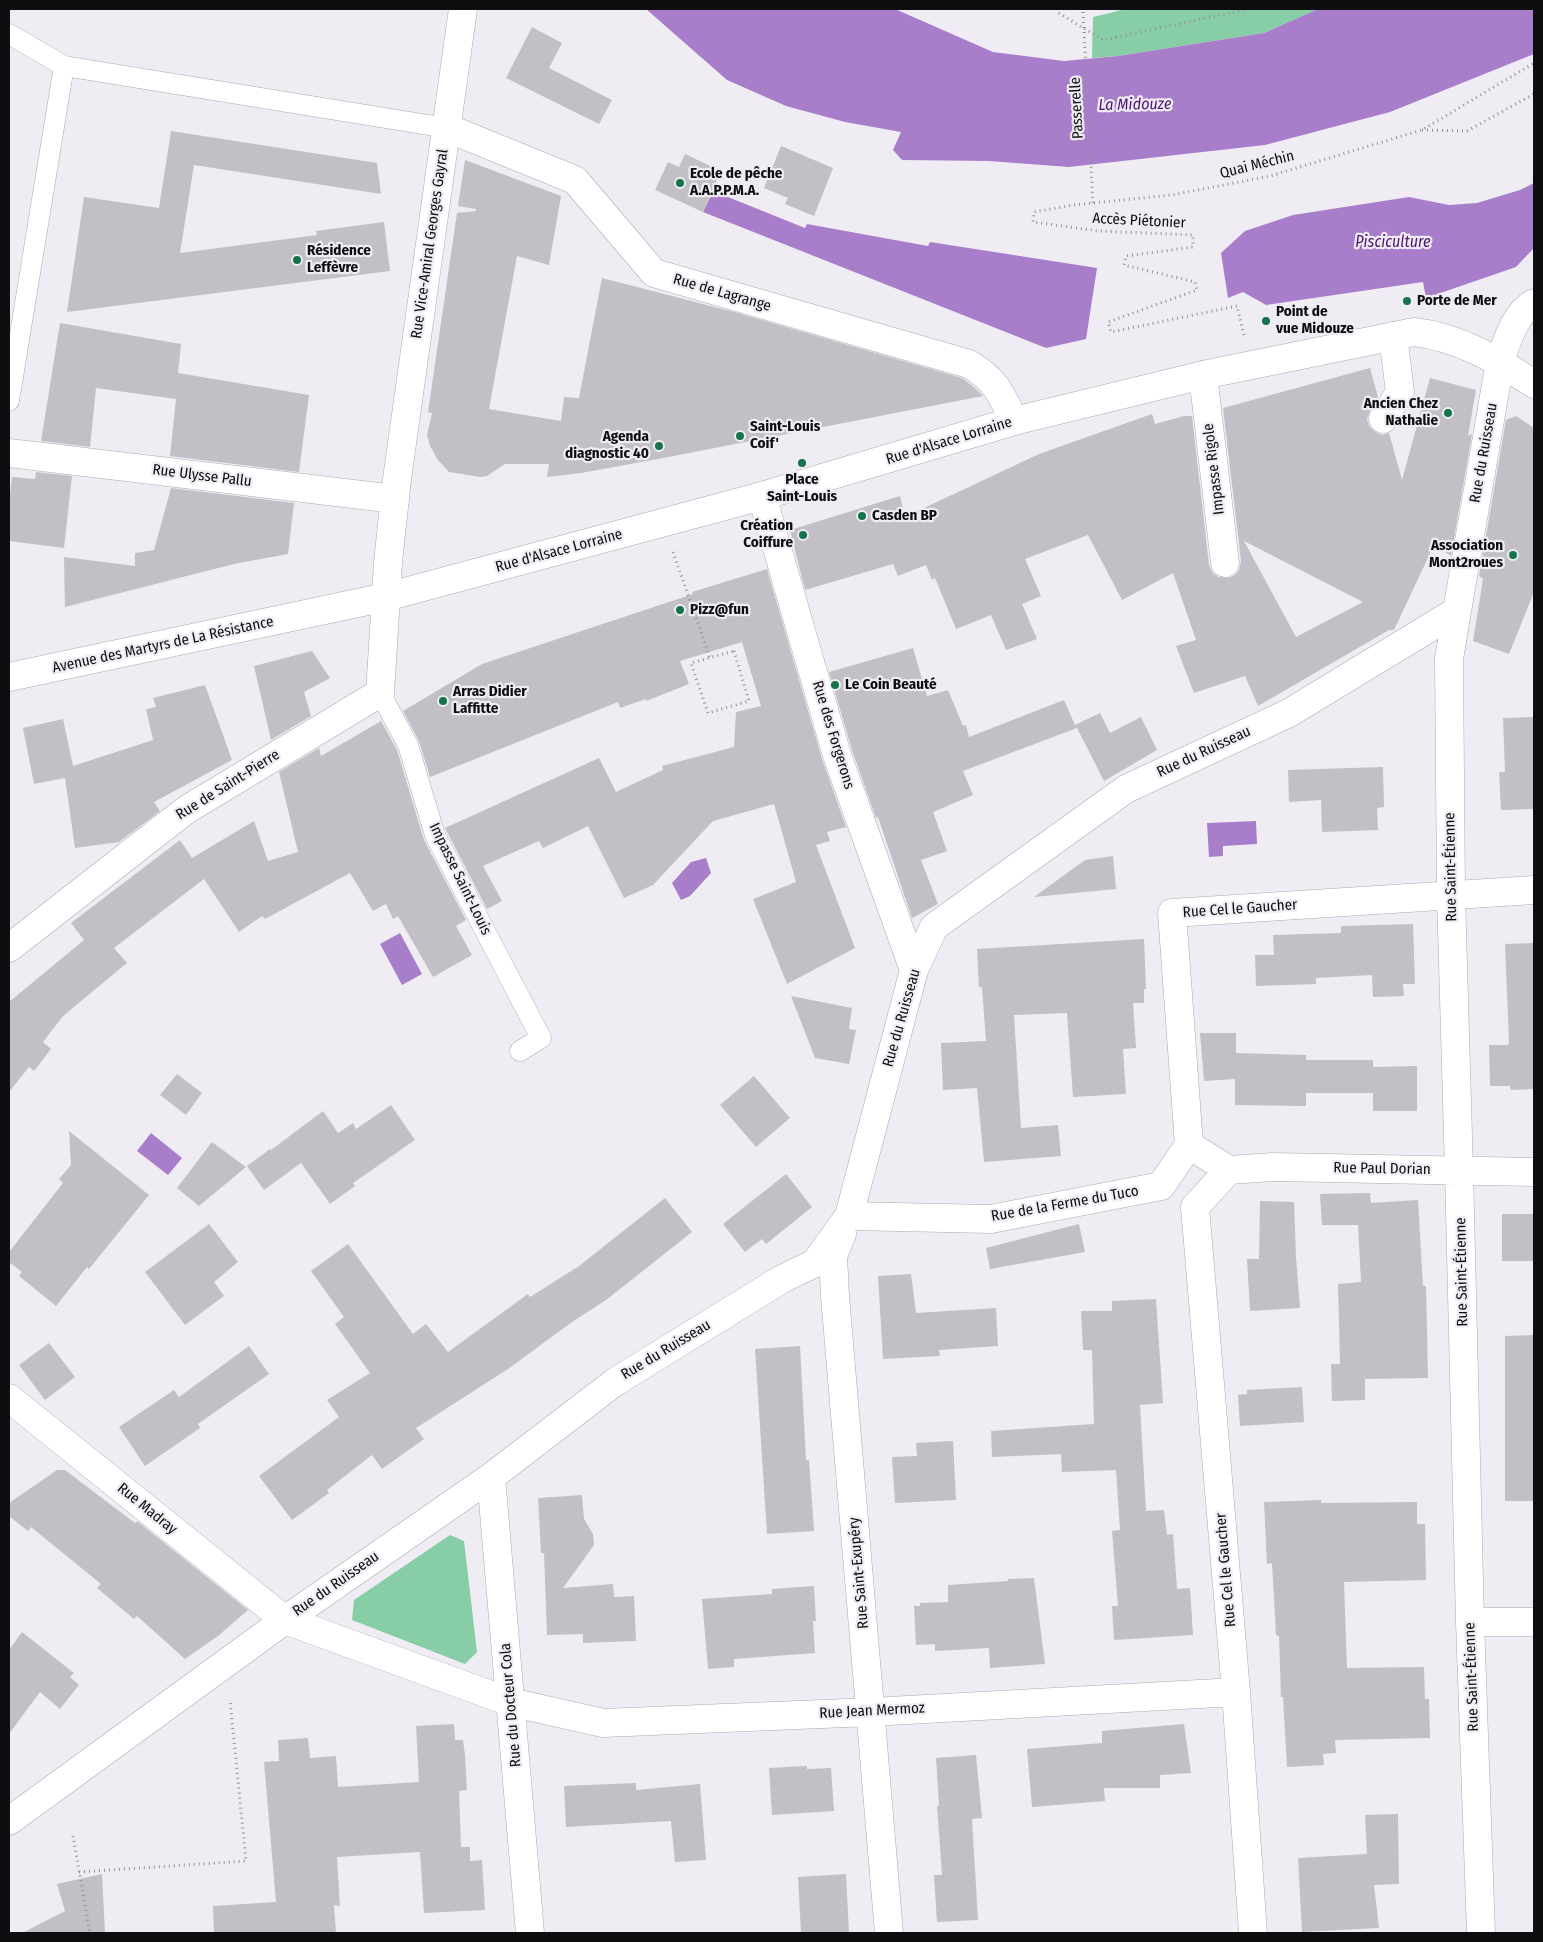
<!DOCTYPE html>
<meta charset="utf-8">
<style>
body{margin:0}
#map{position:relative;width:1543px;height:1942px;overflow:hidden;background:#f0ecf4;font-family:"Fira Sans Condensed",sans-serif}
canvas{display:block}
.frame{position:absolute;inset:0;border:10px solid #0e0d0f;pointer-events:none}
</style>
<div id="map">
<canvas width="1543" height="1942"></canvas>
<div class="frame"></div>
</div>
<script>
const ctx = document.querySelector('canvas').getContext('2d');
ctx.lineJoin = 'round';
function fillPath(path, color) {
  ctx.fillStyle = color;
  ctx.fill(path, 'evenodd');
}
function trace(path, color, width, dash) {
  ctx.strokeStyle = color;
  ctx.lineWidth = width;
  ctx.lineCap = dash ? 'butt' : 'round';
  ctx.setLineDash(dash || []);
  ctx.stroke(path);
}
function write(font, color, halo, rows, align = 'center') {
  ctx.font = font + ' "Fira Sans Condensed",sans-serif';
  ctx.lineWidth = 4.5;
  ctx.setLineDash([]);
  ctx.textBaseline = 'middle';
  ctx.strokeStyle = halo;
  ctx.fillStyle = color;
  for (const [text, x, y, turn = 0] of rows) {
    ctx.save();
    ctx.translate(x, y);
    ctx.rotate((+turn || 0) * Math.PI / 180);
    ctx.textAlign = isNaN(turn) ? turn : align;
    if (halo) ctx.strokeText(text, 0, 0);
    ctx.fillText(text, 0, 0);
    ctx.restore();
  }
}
const green = new Path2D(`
 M 1126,9 L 1318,9 L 1264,33 L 1118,56 L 1092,58 L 1093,17 Z
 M 450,1535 L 464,1541 L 477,1652 L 465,1664 L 352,1620 L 354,1600 Z`);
const water = new Path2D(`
 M 646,9 L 895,9 L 993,52 L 1064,61 L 1118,56 L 1264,33 L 1318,9 L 1534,9 L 1534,54 L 1390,112 L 1265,145 L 1069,167 L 989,161 L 902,160 L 893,150 L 901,132 L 845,122 L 786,106 L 727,80 Z
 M 1534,183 L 1534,248 L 1516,267 L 1426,298 L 1423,282 L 1266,305 L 1243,292 L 1228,298 L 1221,253 L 1245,231 L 1293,215 L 1409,197 L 1449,205 L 1477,203 L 1520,190 Z
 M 713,191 L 805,228 L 807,224 L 928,246 L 930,242 L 1097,268 L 1086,339 L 1046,348 L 703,212 Z
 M 1256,821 L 1257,844 L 1223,846 L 1223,856 L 1209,857 L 1207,823 Z
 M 706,858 L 711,873 L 690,896 L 681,900 L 672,883 L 691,862 Z
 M 400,933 L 422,974 L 402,985 L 380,944 Z
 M 151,1133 L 182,1158 L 168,1175 L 137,1151 Z`);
const building = new Path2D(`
 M 532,27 L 562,43 L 549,68 L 612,100 L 599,124 L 506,78 Z
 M 171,131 L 377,163 L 381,194 L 194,165 L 180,253 L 317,235 L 316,231 L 384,222 L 390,271 L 67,312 L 84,197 L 159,208 Z
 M 781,146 L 833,168 L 814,216 L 785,204 L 788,198 L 764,188 Z
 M 685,154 L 721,171 L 703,212 L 655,190 L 668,162 L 679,167 Z
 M 465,160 L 561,196 L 549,265 L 517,256 L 489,409 L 561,421 L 564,397 L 579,398 L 602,278 L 734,312 L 962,378 L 975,388 L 983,396 L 658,459 L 581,473 L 547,477 L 549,464 L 505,464 L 487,476 L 480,477 L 449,472 L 438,460 L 430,446 L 427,435 L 432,413 L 428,412 L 457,213 L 476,211 L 476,209 L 458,206 Z
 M 60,323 L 181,344 L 178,373 L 309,395 L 299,472 L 170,456 L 176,399 L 96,388 L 90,447 L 41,441 Z
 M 1370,368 L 1378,397 L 1370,411 L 1367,419 L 1369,426 L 1375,432 L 1382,435 L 1389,433 L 1402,480 L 1430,378 L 1476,390 L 1468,436 L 1472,434 L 1451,556 L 1434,545 L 1394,630 L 1389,630 L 1258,706 L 1245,676 L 1194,693 L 1176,646 L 1196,640 L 1173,573 L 1122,600 L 1088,535 L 1025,559 L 1041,596 L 1022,604 L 1037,639 L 1006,650 L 991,615 L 956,629 L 935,578 L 932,580 L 926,565 L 898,576 L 893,564 L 805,590 L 790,530 L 900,496 L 905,517 L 1039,454 L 1152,414 L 1155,424 L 1184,416 L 1192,416 L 1209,565 L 1212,572 L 1218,577 L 1227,578 L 1234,576 L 1239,570 L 1241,561 L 1223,408 ZM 1244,541 L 1363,602 L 1296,637 Z
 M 1516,416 L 1534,428 L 1534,592 L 1509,654 L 1473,641 L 1483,579 L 1479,576 L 1506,420 Z
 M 36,472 L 72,476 L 64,548 L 9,541 L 9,502 L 12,477 L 35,479 Z
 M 171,488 L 294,503 L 288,554 L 234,564 L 65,607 L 64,557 L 135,566 L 135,553 L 154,550 Z
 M 767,569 L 822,759 L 846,827 L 827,832 L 830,841 L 816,845 L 855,948 L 787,984 L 753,899 L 796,882 L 774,804 L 713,821 L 653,885 L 624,898 L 588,826 L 543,848 L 539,841 L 483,866 L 502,901 L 487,909 L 445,828 L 599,758 L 616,792 L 663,770 L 662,766 L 734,747 L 736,712 L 761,706 L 742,642 L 680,661 L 689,684 L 646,701 L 646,699 L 620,708 L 618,702 L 430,777 L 419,741 L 403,711 L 482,664 L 693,594 L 692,592 Z
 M 913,648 L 927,696 L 948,690 L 963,726 L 966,725 L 969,737 L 1064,700 L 1075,725 L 1100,713 L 1110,733 L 1141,717 L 1157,750 L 1104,781 L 1077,728 L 963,771 L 973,795 L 933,812 L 947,851 L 921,860 L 938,904 L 912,918 L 878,817 L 876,818 L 852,750 L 829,672 Z
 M 312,651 L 330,678 L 304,692 L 311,716 L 271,740 L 254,666 Z
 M 205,685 L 232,760 L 154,802 L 160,811 L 119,842 L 75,848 L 65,778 L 34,784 L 23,728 L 63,719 L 73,766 L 153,740 L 146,709 L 156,707 L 153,698 Z
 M 1534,717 L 1534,809 L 1501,810 L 1499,772 L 1505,772 L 1503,718 Z
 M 381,721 L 397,750 L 424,840 L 466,920 L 456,926 L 472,955 L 433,977 L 398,916 L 393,919 L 386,904 L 373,911 L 350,873 L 265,919 L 262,916 L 239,932 L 204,879 L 114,948 L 127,963 L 63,1016 L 43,1042 L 51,1049 L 34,1071 L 29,1067 L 9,1092 L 9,1002 L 84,940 L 71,923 L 180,840 L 192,858 L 254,821 L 268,861 L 298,852 L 279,772 L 319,748 L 321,756 Z
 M 1383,767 L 1384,807 L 1377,808 L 1378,830 L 1322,832 L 1321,800 L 1289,802 L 1288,770 Z
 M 1113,856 L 1116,889 L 1034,897 L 1085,860 Z
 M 1413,924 L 1415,984 L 1403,984 L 1404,996 L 1373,997 L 1372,975 L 1316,978 L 1316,984 L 1256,986 L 1255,955 L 1274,955 L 1273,935 L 1341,933 L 1341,926 Z
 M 1144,939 L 1146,989 L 1144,989 L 1144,1003 L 1133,1003 L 1136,1048 L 1123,1049 L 1126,1094 L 1073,1097 L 1067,1013 L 1014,1015 L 1021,1128 L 1058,1125 L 1061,1156 L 984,1162 L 977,1088 L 943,1090 L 941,1043 L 986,1041 L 982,987 L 979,987 L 977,949 Z
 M 1534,943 L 1534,1089 L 1511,1090 L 1510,1086 L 1490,1086 L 1489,1045 L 1508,1045 L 1509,1042 L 1505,944 Z
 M 791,996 L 852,1008 L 849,1029 L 856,1030 L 849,1064 L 815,1058 Z
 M 1200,1033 L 1236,1033 L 1236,1053 L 1306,1055 L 1306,1060 L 1373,1060 L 1373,1067 L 1417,1066 L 1417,1111 L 1373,1111 L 1373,1093 L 1306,1093 L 1306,1106 L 1235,1105 L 1235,1079 L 1204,1081 Z
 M 177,1074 L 202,1093 L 186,1115 L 160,1095 Z
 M 754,1076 L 790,1118 L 756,1147 L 720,1105 Z
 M 391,1105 L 415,1140 L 353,1183 L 355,1186 L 330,1204 L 301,1163 L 264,1190 L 247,1166 L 270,1149 L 271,1150 L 323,1111 L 338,1133 L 353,1123 L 356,1129 Z
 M 69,1131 L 149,1195 L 89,1269 L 87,1267 L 56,1306 L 19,1276 L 22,1272 L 9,1262 L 9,1252 L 63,1183 L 59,1179 L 71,1165 Z
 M 212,1142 L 246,1167 L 199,1206 L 177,1188 Z
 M 786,1174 L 812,1207 L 766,1244 L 762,1239 L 745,1252 L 723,1224 Z
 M 1370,1193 L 1371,1203 L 1418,1200 L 1423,1286 L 1426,1286 L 1428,1378 L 1365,1379 L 1365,1400 L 1332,1401 L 1331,1364 L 1340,1364 L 1338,1284 L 1361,1282 L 1358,1225 L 1322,1225 L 1320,1194 Z
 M 665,1198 L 692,1232 L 606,1300 L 572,1322 L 508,1369 L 416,1428 L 424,1439 L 382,1469 L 372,1455 L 327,1490 L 329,1493 L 292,1520 L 259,1476 L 339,1417 L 327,1400 L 370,1373 L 335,1324 L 344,1317 L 311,1271 L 348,1244 L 413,1334 L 426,1324 L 448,1352 L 528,1294 L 530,1297 L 579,1266 Z
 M 1260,1201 L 1294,1202 L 1296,1257 L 1300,1308 L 1250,1311 L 1247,1259 L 1259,1259 Z
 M 1502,1214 L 1534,1214 L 1534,1261 L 1502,1261 Z
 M 209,1224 L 238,1262 L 214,1282 L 224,1296 L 185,1325 L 145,1272 Z
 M 1079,1224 L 1085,1252 L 990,1269 L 986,1248 Z
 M 911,1274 L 916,1313 L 996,1308 L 998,1346 L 939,1350 L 940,1356 L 883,1359 L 878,1276 Z
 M 1156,1299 L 1163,1403 L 1140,1405 L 1146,1511 L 1164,1510 L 1167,1535 L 1173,1534 L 1177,1589 L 1190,1588 L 1193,1635 L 1114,1640 L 1112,1606 L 1118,1606 L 1112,1531 L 1120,1530 L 1116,1470 L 1062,1472 L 1061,1454 L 992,1457 L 991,1431 L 1094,1424 L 1092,1350 L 1083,1350 L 1081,1311 L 1112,1311 L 1112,1301 Z
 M 1534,1335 L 1534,1501 L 1505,1501 L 1505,1336 Z
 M 49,1343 L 75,1377 L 45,1400 L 19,1365 Z
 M 249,1346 L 269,1374 L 198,1424 L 200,1428 L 145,1466 L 119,1427 L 174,1390 L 179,1397 Z
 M 800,1346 L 806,1460 L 809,1460 L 814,1531 L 767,1534 L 755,1349 Z
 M 1302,1387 L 1304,1422 L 1240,1426 L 1238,1395 L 1247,1394 L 1247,1390 Z
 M 953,1441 L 956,1500 L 895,1503 L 892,1457 L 917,1456 L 916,1443 Z
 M 57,1470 L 65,1470 L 135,1523 L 137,1521 L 248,1610 L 218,1636 L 185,1659 L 137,1616 L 134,1619 L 97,1588 L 101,1584 L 31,1527 L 28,1531 L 9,1516 L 9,1503 Z
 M 582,1495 L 584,1519 L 593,1534 L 594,1545 L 563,1588 L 613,1584 L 614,1597 L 634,1596 L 636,1641 L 583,1643 L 583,1634 L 547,1635 L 544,1553 L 541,1553 L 538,1498 Z
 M 1321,1500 L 1321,1503 L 1417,1502 L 1417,1524 L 1425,1524 L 1426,1580 L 1344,1582 L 1347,1668 L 1424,1667 L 1425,1699 L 1429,1699 L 1430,1738 L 1335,1740 L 1336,1753 L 1323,1754 L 1324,1765 L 1287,1767 L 1283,1697 L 1281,1697 L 1279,1636 L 1276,1635 L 1272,1563 L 1267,1564 L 1264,1502 Z
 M 1034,1578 L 1045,1664 L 990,1668 L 989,1648 L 935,1651 L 935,1644 L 916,1645 L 914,1606 L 920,1606 L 920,1603 L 948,1602 L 948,1585 L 1008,1581 L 1008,1579 Z
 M 814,1586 L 816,1621 L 813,1621 L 815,1653 L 734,1659 L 734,1667 L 708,1669 L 702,1599 L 772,1594 L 772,1589 Z
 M 22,1632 L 74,1673 L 70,1677 L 79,1685 L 60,1709 L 40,1692 L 9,1734 L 9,1650 Z
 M 454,1724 L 455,1740 L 463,1740 L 465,1755 L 467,1790 L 459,1791 L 461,1847 L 470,1847 L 470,1861 L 482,1860 L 485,1910 L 424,1913 L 420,1852 L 337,1857 L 340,1906 L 334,1905 L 336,1933 L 214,1933 L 213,1906 L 276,1902 L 264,1762 L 279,1761 L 278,1740 L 308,1738 L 310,1758 L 336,1756 L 338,1787 L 419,1782 L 416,1726 Z
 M 1184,1724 L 1191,1773 L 1160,1775 L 1160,1788 L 1104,1788 L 1105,1801 L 1032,1807 L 1027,1749 L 1102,1743 L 1102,1731 Z
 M 976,1755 L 982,1818 L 972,1819 L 978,1920 L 937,1922 L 934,1875 L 942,1875 L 937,1806 L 939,1806 L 936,1758 Z
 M 807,1766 L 807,1769 L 831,1768 L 834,1811 L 772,1815 L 769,1768 Z
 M 636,1783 L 636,1790 L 700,1784 L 706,1860 L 675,1862 L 671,1821 L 566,1827 L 564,1786 Z
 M 1398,1814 L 1399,1884 L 1374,1885 L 1379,1928 L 1302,1932 L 1298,1858 L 1367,1854 L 1365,1815 Z
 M 102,1874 L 105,1933 L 22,1933 L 65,1911 L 57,1884 Z
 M 846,1874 L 849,1933 L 801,1933 L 798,1877 Z`);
const path = new Path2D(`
 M 1057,9 L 1057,12 L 1103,40 L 1249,9
 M 1422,130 L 1467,131 L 1534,94
 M 1244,335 L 1237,306 L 1111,332 L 1108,322 L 1197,290 L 1195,282 L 1124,265 L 1126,256 L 1193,247 L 1193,235 L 1099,231 L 1033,222 L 1034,212 L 1073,205 L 1172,195 L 1270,176 L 1422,130 L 1534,63
 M 673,552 L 710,658
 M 734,651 L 749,701 L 708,713 L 691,663 Z
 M 73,1836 L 90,1933
 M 79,1872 L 246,1861 L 230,1700`);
const service = new Path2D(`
 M 9,34 L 64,66
 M 9,401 L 64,66 L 447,128
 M 380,693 L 408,745 L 435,835 L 541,1038 L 520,1051`);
const minor = new Path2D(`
 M 447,128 L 575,180 L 654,273 L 969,364 C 996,380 1001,394 1014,421
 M 1203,375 L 1225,563
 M 1383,419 L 1400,392 L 1393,336
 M 9,453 L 395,499
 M 762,496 L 837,755 L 914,970
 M 1457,611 L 1449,659 L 1451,895 L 1459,1170 L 1470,1622 L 1481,1933
 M 9,948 L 186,810 L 380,693 L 386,597
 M 1189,1145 L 1229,1170
 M 1229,1170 L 1195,1207 L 1236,1692 L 1253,1933
 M 1229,1170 L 1273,1167 L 1534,1172
 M 1161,1186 L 1189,1145 L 1172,913 L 1534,890
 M 849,1216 L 991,1219 L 1161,1186
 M 842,1234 L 833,1256 L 835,1296 L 889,1933
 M 9,1398 L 285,1620 L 510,1702 L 603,1723 L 871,1712 L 1236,1692
 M 491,1477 L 530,1933
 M 1470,1622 L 1534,1622
 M 9,1821 L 285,1620 L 491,1477 L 615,1382 L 782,1279 L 815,1263 L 849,1216 L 914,970 L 934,927 L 1126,789 L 1289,713 L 1457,611 L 1500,362`);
const tertiary = new Path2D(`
 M 1500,362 C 1507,341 1514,314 1534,303
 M 386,597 L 388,562 L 397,479 L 463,9`);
const secondary = new Path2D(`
 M 9,677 L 386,597 L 762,496 L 1014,421 L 1203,375 L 1414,332 C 1459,337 1497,360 1534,384`);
const pathBridge = new Path2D(`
 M 1083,12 L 1093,204`);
const markers = [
 [680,183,5,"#15744b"],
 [297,260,5,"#15744b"],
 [1407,301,5,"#15744b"],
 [1266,321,5,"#15744b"],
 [1448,413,5,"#15744b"],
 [740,436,5,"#15744b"],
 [659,446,5,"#15744b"],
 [802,463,5,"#15744b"],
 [862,516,5,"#15744b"],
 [803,535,5,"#15744b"],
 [1513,555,5,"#15744b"],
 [680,610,5,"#15744b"],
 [835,685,5,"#15744b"],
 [443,701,5,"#15744b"]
];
const streetNames = [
 ["Passerelle",1077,108,-93],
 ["Quai Méchin",1257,165,-14],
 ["Accès Piétonier",1139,221,3],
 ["Rue Vice-Amiral Georges Gayral",430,244,-82],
 ["Rue de Lagrange",722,293,16],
 ["Rue d'Alsace Lorraine",949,441,-17],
 ["Rue du Ruisseau",1484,453,-80],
 ["Impasse Rigole",1214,469,-97],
 ["Rue Ulysse Pallu",202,476,7],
 ["Rue d'Alsace Lorraine",559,551,-15],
 ["Avenue des Martyrs de La Résistance",163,645,-12],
 ["Rue des Forgerons",833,735,73],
 ["Rue du Ruisseau",1204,752,-25],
 ["Rue de Saint-Pierre",228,785,-32],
 ["Rue Saint-Étienne",1451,867,-91],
 ["Impasse Saint-Louis",460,879,64],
 ["Rue Cel le Gaucher",1240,909,-4],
 ["Rue du Ruisseau",902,1018,-74],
 ["Rue Paul Dorian",1382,1169,1],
 ["Rue de la Ferme du Tuco",1065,1204,-10],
 ["Rue Saint-Étienne",1462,1272,-91],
 ["Rue du Ruisseau",666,1350,-31],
 ["Rue Madray",147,1509,39],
 ["Rue Cel le Gaucher",1226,1570,-95],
 ["Rue Saint-Exupéry",859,1573,-95],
 ["Rue du Ruisseau",336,1584,-35],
 ["Rue Saint-Étienne",1472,1677,-92],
 ["Rue du Docteur Cola",511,1705,-95],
 ["Rue Jean Mermoz",872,1711,-3]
];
const poiNames = [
 ["Ecole de pêche",690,174],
 ["A.A.P.P.M.A.",690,191],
 ["Résidence",307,251],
 ["Leffèvre",307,268],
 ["Porte de Mer",1417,301],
 ["Point de",1276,312],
 ["vue Midouze",1276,329],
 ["Ancien Chez",1438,404,"right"],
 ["Nathalie",1438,421,"right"],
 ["Saint-Louis",750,427],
 ["Coif'",750,444],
 ["Agenda",649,437,"right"],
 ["diagnostic 40",649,454,"right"],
 ["Place",802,480,"center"],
 ["Saint-Louis",802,497,"center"],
 ["Casden BP",872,516],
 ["Création",793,526,"right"],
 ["Coiffure",793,543,"right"],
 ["Association",1503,546,"right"],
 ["Mont2roues",1503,563,"right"],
 ["Pizz@fun",690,610],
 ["Le Coin Beauté",845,685],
 ["Arras Didier",453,692],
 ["Laffitte",453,709]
];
const waterNames = [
 ["La Midouze",1135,105,-1],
 ["Pisciculture",1393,243]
];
fillPath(green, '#87cda5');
fillPath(water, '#a87ecb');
fillPath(building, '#c3bfc6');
trace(service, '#aba8af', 21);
trace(minor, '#aba8af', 29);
trace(tertiary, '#aba8af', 29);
trace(secondary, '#aba8af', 29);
trace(path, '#939095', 3, [1, 4]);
trace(service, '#fff', 20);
trace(minor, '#fff', 28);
trace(tertiary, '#fff', 28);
trace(secondary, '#fff', 28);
trace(pathBridge, '#939095', 3, [1, 4]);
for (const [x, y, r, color] of markers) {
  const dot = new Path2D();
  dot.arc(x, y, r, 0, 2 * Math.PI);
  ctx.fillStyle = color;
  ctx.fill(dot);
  trace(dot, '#f0ecf4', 2);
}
write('15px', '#0e0d0f', '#f0ecf4', streetNames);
write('bold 15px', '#0e0d0f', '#f0ecf4', poiNames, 'left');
write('italic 16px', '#4e1470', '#f0ecf4', waterNames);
</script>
